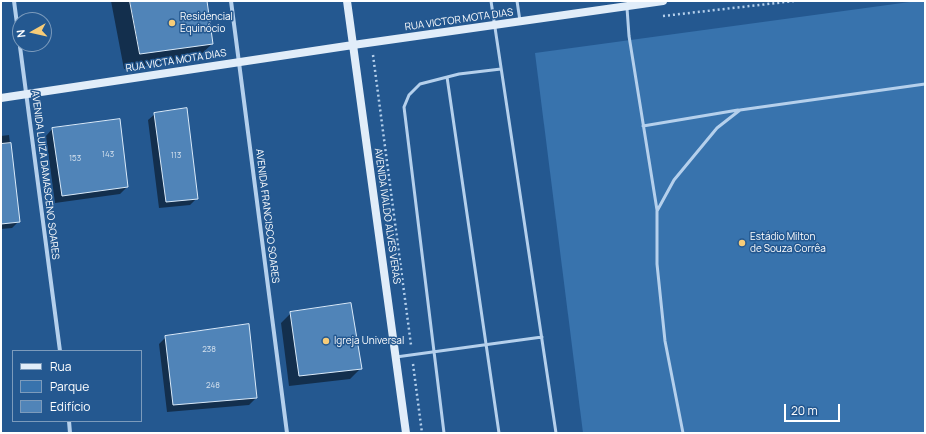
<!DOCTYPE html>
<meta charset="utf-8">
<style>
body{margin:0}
#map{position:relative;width:926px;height:434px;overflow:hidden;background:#245890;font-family:Manrope,sans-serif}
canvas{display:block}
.frame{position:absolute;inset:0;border:2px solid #fff;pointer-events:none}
.legend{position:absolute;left:12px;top:350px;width:130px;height:72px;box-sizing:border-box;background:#245890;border:1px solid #7c9bbc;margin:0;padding:5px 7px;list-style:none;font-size:12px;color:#fff}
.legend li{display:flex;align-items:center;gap:8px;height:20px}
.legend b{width:20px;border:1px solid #7c9bbc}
.north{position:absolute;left:12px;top:12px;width:40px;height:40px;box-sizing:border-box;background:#245890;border:1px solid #7c9bbc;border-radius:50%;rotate:262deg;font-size:11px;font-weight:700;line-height:16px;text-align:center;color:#fff}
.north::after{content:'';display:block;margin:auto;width:14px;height:18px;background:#f7cc78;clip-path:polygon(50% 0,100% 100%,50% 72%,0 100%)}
.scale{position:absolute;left:784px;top:404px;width:56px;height:18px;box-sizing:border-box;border:2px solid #fff;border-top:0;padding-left:5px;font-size:12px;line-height:14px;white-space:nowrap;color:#fff;-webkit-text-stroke:3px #245890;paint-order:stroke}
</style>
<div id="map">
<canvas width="926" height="434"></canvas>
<div class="frame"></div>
<ul class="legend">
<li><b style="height:5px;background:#e1edf9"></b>Rua</li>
<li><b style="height:11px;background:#3873ad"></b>Parque</li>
<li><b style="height:11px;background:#5084b8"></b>Edifício</li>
</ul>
<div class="north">N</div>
<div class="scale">20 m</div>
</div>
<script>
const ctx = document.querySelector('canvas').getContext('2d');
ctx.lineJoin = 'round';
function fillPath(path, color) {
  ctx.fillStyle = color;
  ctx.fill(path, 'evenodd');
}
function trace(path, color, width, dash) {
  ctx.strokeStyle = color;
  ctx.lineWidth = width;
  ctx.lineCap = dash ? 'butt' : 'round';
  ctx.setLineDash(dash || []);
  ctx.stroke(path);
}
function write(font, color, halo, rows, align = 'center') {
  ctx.font = font + ' Manrope,sans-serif';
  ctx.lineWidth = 3;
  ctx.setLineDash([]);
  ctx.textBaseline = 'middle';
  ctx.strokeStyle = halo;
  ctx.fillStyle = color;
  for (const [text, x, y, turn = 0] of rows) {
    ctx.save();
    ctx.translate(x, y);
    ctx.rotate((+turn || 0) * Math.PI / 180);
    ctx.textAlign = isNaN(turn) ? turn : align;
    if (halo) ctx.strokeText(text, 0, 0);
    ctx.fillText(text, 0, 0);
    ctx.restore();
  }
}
const green = new Path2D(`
 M 917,1 L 925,1 L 925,433 L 583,433 L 535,53 Z`);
const shadow = new Path2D(`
 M 111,1 L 206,1 L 212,44 L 196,59 L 124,69 Z
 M 155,114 L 197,198 L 190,205 L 159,208 L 148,120 Z
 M 52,129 L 127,187 L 120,194 L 55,203 L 46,136 Z
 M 9,135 L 19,221 L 12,228 L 1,229 L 1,136 Z
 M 291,313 L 360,369 L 350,379 L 289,386 L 281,323 Z
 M 166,337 L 256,398 L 249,405 L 167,412 L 159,344 Z`);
const building = new Path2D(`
 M 130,1 L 207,1 L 213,44 L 140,54 Z
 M 187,108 L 198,199 L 166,202 L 154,113 Z
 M 120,119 L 128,187 L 62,196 L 52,128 Z
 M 11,143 L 20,222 L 1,224 L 1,144 Z
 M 351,303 L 362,369 L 299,376 L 290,312 Z
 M 249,324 L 257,398 L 173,405 L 165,336 Z`);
const path = new Path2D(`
 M 663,16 L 794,1
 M 373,55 L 411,345
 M 413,364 L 422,433`);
const lane = new Path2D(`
 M 491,1 L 556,433
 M 517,1 L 520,21
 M 627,8 L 629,36 L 657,210
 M 447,77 L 499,433
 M 643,126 L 738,110
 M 396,357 L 542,337
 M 444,433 L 404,107 L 409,95 L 420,84 L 459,74 L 501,69
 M 683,433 L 665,341 L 657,264 L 657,211 L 674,180 L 717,128 L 740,110 L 925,84`);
const street = new Path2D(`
 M 14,1 L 60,351
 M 231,1 L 287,433
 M 69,421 L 70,433`);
const secondary = new Path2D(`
 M 347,1 L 406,433
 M 1,98 L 353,45 L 663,1`);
const markers = [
 [172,23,4,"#f7cc78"],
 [742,243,4,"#f7cc78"],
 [326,341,4,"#f7cc78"]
];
const numberNames = [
 ["143",108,155],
 ["113",176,156],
 ["153",75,159],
 ["238",209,350],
 ["248",213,386]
];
const poiNames = [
 ["Residencial",180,17],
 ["Equinócio",180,29],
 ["Estádio Milton",750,237],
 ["de Souza Corrêa",750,249],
 ["Igreja Universal",334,341]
];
const streetNames = [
 ["RUA VICTOR MOTA DIAS",459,20,-8],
 ["RUA VICTA MOTA DIAS",176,61,-9],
 ["AVENIDA LUIZA DAMASCENO SOARES",45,175,83],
 ["AVENIDA FRANCISCO SOARES",267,216,83],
 ["AVENIDA IVALDO ALVES VERAS",387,216,82]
];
fillPath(green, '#3873ad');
fillPath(shadow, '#0007');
fillPath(building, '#5084b8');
trace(building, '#daeaf9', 1);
trace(path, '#b5d0ec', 2.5, [2, 3]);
trace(lane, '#b5d0ec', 3);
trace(street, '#b5d0ec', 4);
trace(secondary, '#e1edf9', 8);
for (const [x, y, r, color] of markers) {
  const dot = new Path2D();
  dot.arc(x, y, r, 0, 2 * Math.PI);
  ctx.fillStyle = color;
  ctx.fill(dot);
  trace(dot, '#245890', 1.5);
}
write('8px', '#d3e0ed', null, numberNames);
write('10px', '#fff', '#245890', poiNames, 'left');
write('10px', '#fff', '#245890', streetNames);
</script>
